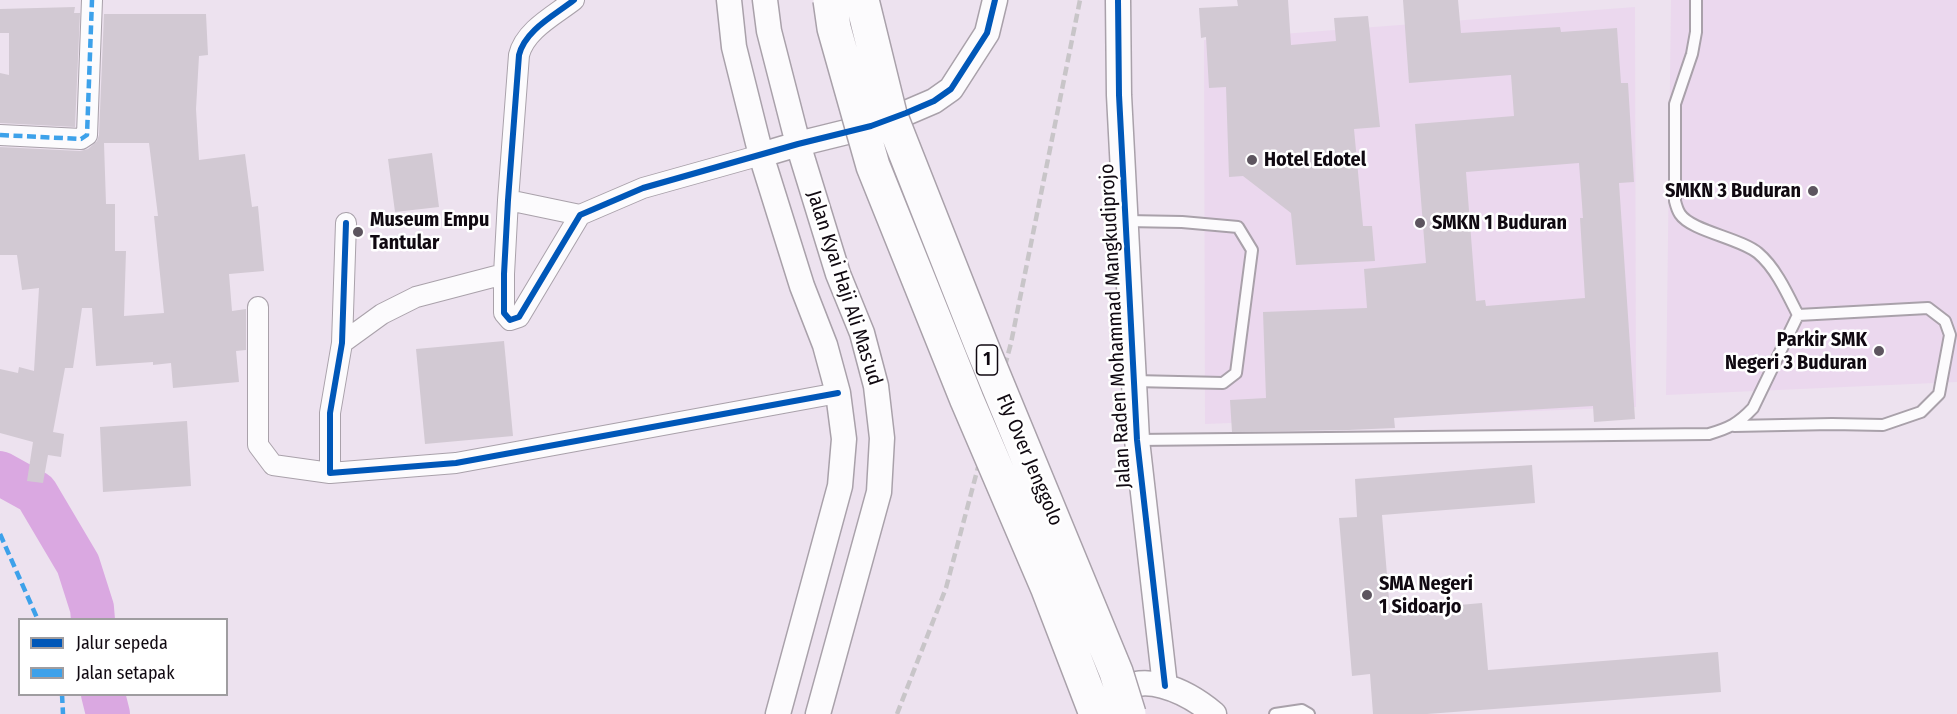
<!DOCTYPE html>
<style>
body{margin:0}
#map{position:relative;width:1957px;height:714px;overflow:hidden;background:#ede2ef;font-family:"Fira Sans Condensed",sans-serif}
canvas{display:block}
.legend{position:absolute;left:18px;top:618px;width:210px;height:78px;box-sizing:border-box;background:#fff;border:2px solid #9f9da0;margin:0;padding:8px 10px;list-style:none;font-size:18px;color:#100911}
.legend li{display:flex;align-items:center;gap:12px;height:30px}
.legend b{width:30px;border:2px solid #9f9da0}
</style>
<div id="map">
<canvas width="1957" height="714"></canvas>
<ul class="legend">
<li><b style="height:8px;background:#0057b8"></b>Jalur sepeda</li>
<li><b style="height:8px;background:#3da1ea"></b>Jalan setapak</li>
</ul>
</div>
<script>
const ctx = document.querySelector('canvas').getContext('2d');
ctx.lineJoin = 'round';
function fillPath(path, color) {
  ctx.fillStyle = color;
  ctx.fill(path, 'evenodd');
}
function trace(path, color, width, dash) {
  ctx.strokeStyle = color;
  ctx.lineWidth = width;
  ctx.lineCap = dash ? 'butt' : 'round';
  ctx.setLineDash(dash || []);
  ctx.stroke(path);
}
function write(font, color, halo, rows, align = 'center') {
  ctx.font = font + ' "Fira Sans Condensed",sans-serif';
  ctx.lineWidth = 5;
  ctx.setLineDash([]);
  ctx.textBaseline = 'middle';
  ctx.strokeStyle = halo;
  ctx.fillStyle = color;
  for (const [text, x, y, turn = 0] of rows) {
    ctx.save();
    ctx.translate(x, y);
    ctx.rotate((+turn || 0) * Math.PI / 180);
    ctx.textAlign = isNaN(turn) ? turn : align;
    if (halo) ctx.strokeText(text, 0, 0);
    ctx.fillText(text, 0, 0);
    ctx.restore();
  }
}
const built = new Path2D(`
 M 1671,0 L 1957,0 L 1957,382 L 1666,395 Z
 M 1635,7 L 1636,407 L 1205,424 L 1204,40 Z`);
const river = new Path2D(`
 M 0,473 L 36,493 L 78,564 L 92,608 L 93,620
 M 103,694 L 108,714`);
const building = new Path2D(`
 M 1237,0 L 1288,0 L 1291,45 L 1336,41 L 1334,18 L 1368,16 L 1380,127 L 1354,129 L 1363,226 L 1372,226 L 1375,261 L 1296,265 L 1291,213 L 1243,176 L 1229,177 L 1226,87 L 1209,88 L 1206,37 L 1201,38 L 1199,8 L 1238,6 Z
 M 1403,0 L 1458,0 L 1461,33 L 1560,27 L 1561,32 L 1617,28 L 1621,83 L 1628,83 L 1634,182 L 1619,183 L 1635,419 L 1594,422 L 1593,406 L 1394,418 L 1395,428 L 1348,430 L 1232,432 L 1230,400 L 1266,398 L 1263,312 L 1367,308 L 1364,269 L 1426,263 L 1415,124 L 1514,116 L 1511,75 L 1409,83 ZM 1579,163 L 1583,218 L 1580,218 L 1585,298 L 1486,306 L 1485,300 L 1476,301 L 1466,172 Z
 M 75,7 L 74,13 L 80,13 L 75,127 L 0,123 L 0,73 L 9,75 L 9,33 L 0,33 L 0,9 Z
 M 104,14 L 206,14 L 208,55 L 199,56 L 196,109 L 199,160 L 245,154 L 252,207 L 258,206 L 264,271 L 229,274 L 232,311 L 246,309 L 246,350 L 236,351 L 239,382 L 173,388 L 171,363 L 153,365 L 153,362 L 96,366 L 92,308 L 82,308 L 73,368 L 65,368 L 53,432 L 64,434 L 61,457 L 48,455 L 43,483 L 27,481 L 33,442 L 0,433 L 0,369 L 18,373 L 19,367 L 34,371 L 39,288 L 22,290 L 17,255 L 0,255 L 0,147 L 80,151 L 88,149 L 97,141 L 99,135 ZM 104,143 L 149,143 L 158,216 L 154,216 L 164,313 L 124,316 L 126,251 L 115,251 L 115,204 L 106,204 Z
 M 432,153 L 439,207 L 395,212 L 388,159 Z
 M 504,341 L 513,436 L 425,444 L 416,349 Z
 M 187,421 L 191,486 L 103,492 L 100,427 Z
 M 1532,465 L 1535,503 L 1382,515 L 1390,611 L 1482,603 L 1488,670 L 1718,652 L 1721,692 L 1427,714 L 1373,714 L 1370,674 L 1352,676 L 1339,518 L 1357,517 L 1355,479 Z`);
const service = new Path2D(`
 M 1696,0 L 1696,32 L 1692,54 L 1675,104 L 1675,201 C 1676,205 1678,211 1680,214 C 1691,231 1740,238 1758,253 C 1776,268 1788,295 1798,315
 M 1126,221 L 1182,222 L 1238,227 L 1252,250 L 1236,373 L 1223,383 L 1134,381
 M 1734,426 L 1832,424 L 1883,425 L 1921,412 L 1939,394 L 1950,335 L 1945,321 L 1928,308 L 1798,315
 M 1137,440 L 1709,434 C 1729,428 1738,424 1753,408 L 1798,315
 M 1275,714 L 1302,710 L 1309,714`);
const minor = new Path2D(`
 M 574,0 C 555,15 525,30 519,55 L 508,200 L 504,274 L 504,313 L 510,320 L 519,317 L 580,215 L 643,188 L 761,155
 M 0,135 L 81,139 L 87,135 L 92,0
 M 508,200 L 580,215
 M 346,223 L 342,343 L 330,413 L 330,473 L 456,463 L 838,393
 M 258,307 L 258,445 L 273,465 L 330,473
 M 342,343 L 382,314 L 416,297 L 504,274`);
const tertiary = new Path2D(`
 M 729,0 L 734,47 L 761,155 L 802,286 L 825,345 L 838,393 L 844,439 L 840,486 L 778,714
 M 765,0 L 769,31 L 798,144 L 838,274 L 862,333 L 876,386 L 882,438 L 879,492 L 818,714
 M 1118,0 L 1119,95 L 1137,440 L 1165,686
 M 761,155 L 798,144 L 871,126 L 906,113 L 934,101 L 951,89 L 987,33 L 995,0
 M 1111,699 C 1138,666 1188,692 1214,714`);
const rail = new Path2D(`
 M 897,714 L 946,588 L 1011,343 L 1080,0`);
const trunkBridge = new Path2D(`
 M 830,0 L 834,28 L 873,166 L 967,400 L 1048,589 L 1096,714
 M 862,0 L 890,114 L 982,347 L 1116,672 L 1129,714`);
const quiet = new Path2D(`
 M 0,135 L 81,139 L 87,135 L 92,0
 M 0,534 L 38,620
 M 62,694 L 63,714`);
const cycleway = new Path2D(`
 M 574,0 C 555,15 525,30 519,55 L 508,200 L 504,274 L 504,313 L 510,320 L 519,317 L 580,215 L 643,188 L 798,144 L 871,126 L 906,113 L 934,101 L 951,89 L 987,33 L 995,0
 M 1118,0 L 1119,95 L 1137,440 L 1165,686
 M 346,223 L 342,343 L 330,413 L 330,473 L 456,463 L 838,393`);
const markers = [
 [1252,160,6,"#5d555f"],
 [1813,191,6,"#5d555f"],
 [1420,223,6,"#5d555f"],
 [358,232,6,"#5d555f"],
 [1879,351,6,"#5d555f"],
 [1367,595,6,"#5d555f"]
];
const shields = [
 [987,360,21]
];
const shieldNames = [
 ["1",987,360]
];
const poiNames = [
 ["Hotel Edotel",1264,160],
 ["SMKN 3 Buduran",1801,191,"right"],
 ["Museum Empu",370,220],
 ["Tantular",370,243],
 ["SMKN 1 Buduran",1432,223],
 ["Parkir SMK",1867,340,"right"],
 ["Negeri 3 Buduran",1867,363,"right"],
 ["SMA Negeri",1379,584],
 ["1 Sidoarjo",1379,607]
];
const streetNames = [
 ["Jalan Kyai Haji Ali Mas'ud",844,288,72],
 ["Jalan Raden Mohammad Mangkudiprojo",1116,326,-93],
 ["Fly Over Jenggolo",1029,460,67]
];
fillPath(built, '#ebd8ee');
trace(river, '#daa8e1', 44);
fillPath(building, '#d2c9d3');
trace(service, '#a9a1aa', 14);
trace(minor, '#a9a1aa', 22);
trace(tertiary, '#a9a1aa', 27);
trace(service, '#fcfbfd', 10);
trace(minor, '#fcfbfd', 20);
trace(tertiary, '#fcfbfd', 24);
trace(rail, '#c8c5c8', 4.5, [9, 4.5]);
trace(trunkBridge, '#a9a1aa', 36, []);
trace(trunkBridge, '#fcfbfd', 33);
trace(quiet, '#3da1ea', 4.5, [9, 4.5]);
trace(cycleway, '#0057b8', 6);
for (const [x, y, r, color] of markers) {
  const dot = new Path2D();
  dot.arc(x, y, r, 0, 2 * Math.PI);
  ctx.fillStyle = color;
  ctx.fill(dot);
  trace(dot, '#fff', 2);
}
for (const [x, y, w] of shields) {
  const box = new Path2D();
  box.roundRect(x - w / 2, y - 15, w, 30, 4.5);
  ctx.fillStyle = '#fff';
  ctx.fill(box);
  trace(box, '#100911', 1.5);
}
write('bold 18px', '#100911', null, shieldNames);
write('bold 20px', '#100911', '#fff', poiNames, 'left');
write('20px', '#100911', '#fff', streetNames);
</script>
